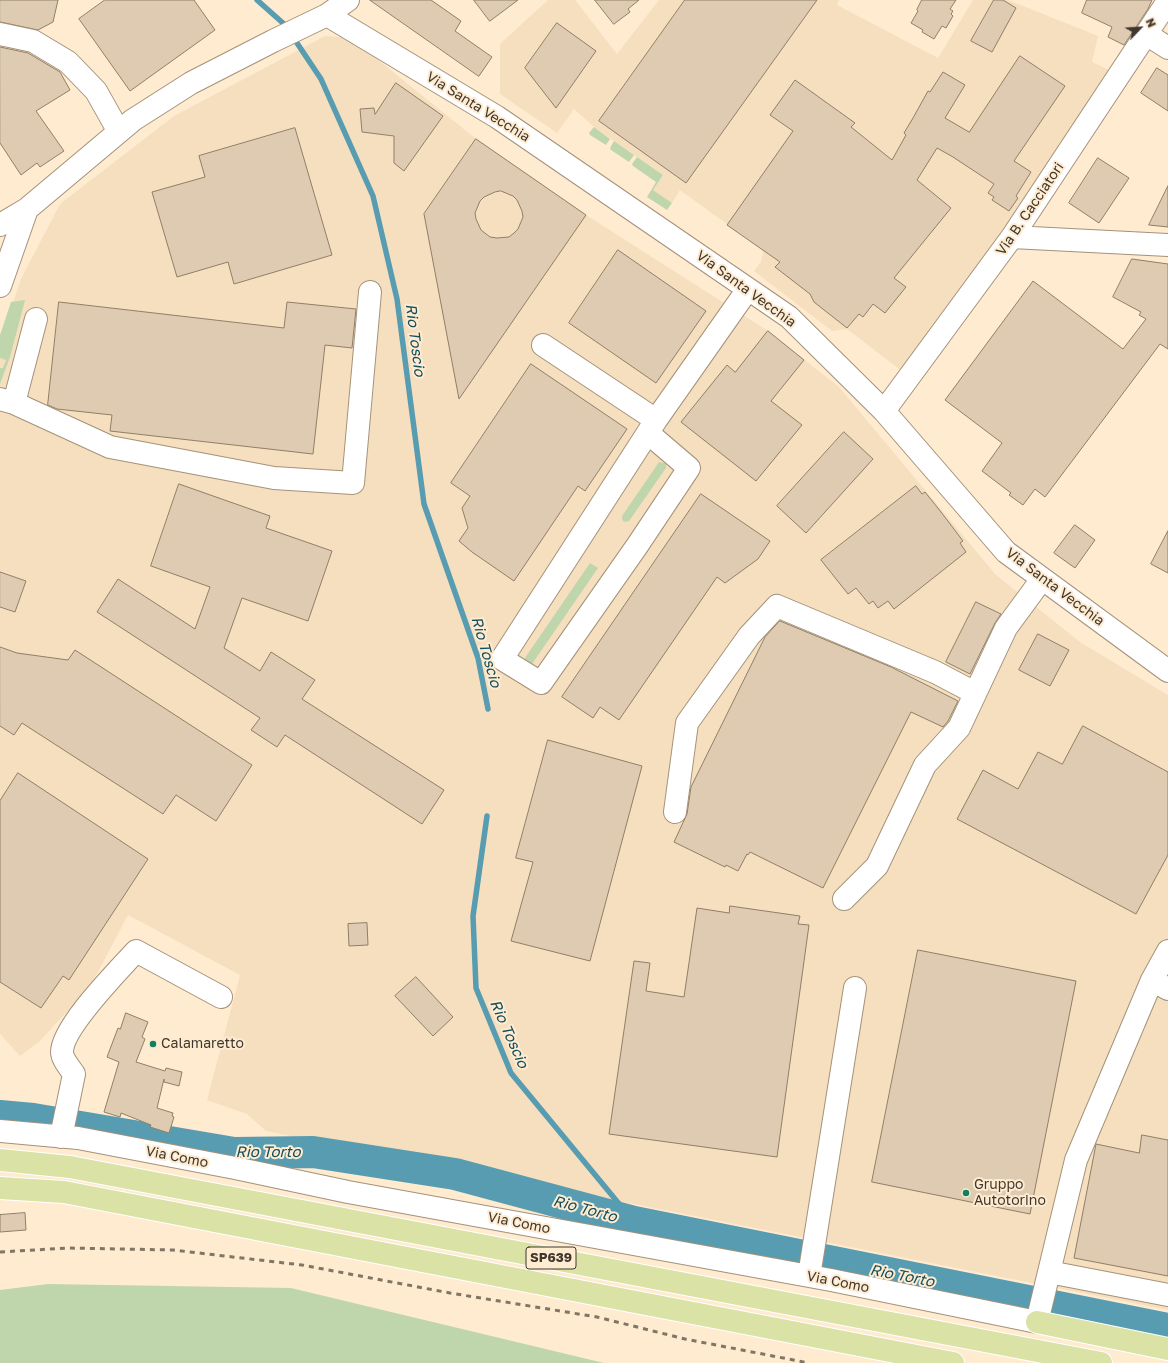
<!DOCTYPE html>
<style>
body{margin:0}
#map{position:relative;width:1168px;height:1363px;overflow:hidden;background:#feebd0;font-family:"Golos Text",sans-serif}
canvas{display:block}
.north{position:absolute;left:1120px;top:8px;width:40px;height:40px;-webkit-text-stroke:3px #feebd0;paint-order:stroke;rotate:65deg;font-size:11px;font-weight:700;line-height:16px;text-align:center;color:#40382e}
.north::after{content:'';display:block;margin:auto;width:14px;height:18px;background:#40382e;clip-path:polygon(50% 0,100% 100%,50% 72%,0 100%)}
</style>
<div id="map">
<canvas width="1168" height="1363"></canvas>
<div class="north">N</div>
</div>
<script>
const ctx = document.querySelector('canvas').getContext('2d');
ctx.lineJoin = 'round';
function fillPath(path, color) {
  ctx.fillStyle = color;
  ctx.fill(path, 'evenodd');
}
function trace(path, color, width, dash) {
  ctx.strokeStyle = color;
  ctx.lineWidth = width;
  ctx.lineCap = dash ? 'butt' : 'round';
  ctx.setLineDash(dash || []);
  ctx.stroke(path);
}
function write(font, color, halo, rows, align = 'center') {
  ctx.font = font + ' "Golos Text",sans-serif';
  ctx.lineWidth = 4;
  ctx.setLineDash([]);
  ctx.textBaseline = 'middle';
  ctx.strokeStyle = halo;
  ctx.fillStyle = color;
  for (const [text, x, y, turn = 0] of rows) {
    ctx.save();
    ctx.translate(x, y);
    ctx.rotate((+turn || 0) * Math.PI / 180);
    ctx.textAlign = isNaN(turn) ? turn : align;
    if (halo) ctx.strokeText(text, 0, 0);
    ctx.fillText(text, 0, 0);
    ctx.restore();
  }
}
const built = new Path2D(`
 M 548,0 L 575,0 L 617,54 L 659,0 L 839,0 L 837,5 L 938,58 L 973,0 L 1008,0 L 1098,36 L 1092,62 L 1113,72 L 903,372 L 847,329 L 832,331 L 754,271 L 761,262 L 763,250 L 680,190 L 672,203 L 653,190 L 663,175 L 594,127 L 574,109 L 557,133 L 500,94 L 500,44 Z
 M 325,36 L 351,38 L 481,143 L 586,215 L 768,331 L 839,387 L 996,575 L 1080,642 L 1168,695 L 1168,1310 L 266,1131 L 247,1114 L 207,1100 L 240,975 L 128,915 L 91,985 L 41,1040 L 20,1056 L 0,1034 L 0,341 L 21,279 L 60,204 L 174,116 Z`);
const green = new Path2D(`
 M 594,127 L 610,139 L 606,145 L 590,135 L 589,133 Z
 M 614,141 L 634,155 L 629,162 L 611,150 L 610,148 Z
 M 637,157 L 663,175 L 653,190 L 672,203 L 667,210 L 647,197 L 656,182 L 633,166 L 632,164 Z
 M 25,300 L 10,357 L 0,384 L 0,368 L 3,368 L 6,360 L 0,358 L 0,335 L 11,302 Z
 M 659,462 L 664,463 L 666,464 L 666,468 L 629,521 L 624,522 L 622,519 L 622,516 Z
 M 590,563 L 598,568 L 532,664 L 530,665 L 525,662 L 525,658 Z
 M 48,1284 L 291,1288 L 604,1363 L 0,1363 L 0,1290 Z`);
const stream = new Path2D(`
 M 257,0 L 284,24 L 287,29
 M 293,37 L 321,79 L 373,196 L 397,299 L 424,504 L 478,658 L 488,709
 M 487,816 L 473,916 L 476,988 L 511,1073 L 634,1222`);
const river = new Path2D(`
 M 0,1116 L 33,1119 L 234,1153 L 313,1152 L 455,1174 L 634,1222 L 1168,1329`);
const building = new Path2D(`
 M 0,0 L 58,0 L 53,22 L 38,30 L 0,22 Z
 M 105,0 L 194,0 L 215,30 L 130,91 L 79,19 Z
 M 370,0 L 431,0 L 461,21 L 455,31 L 492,57 L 479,76 Z
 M 474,0 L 518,0 L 490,21 Z
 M 595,0 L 639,0 L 628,9 L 630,12 L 614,24 Z
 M 685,0 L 817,0 L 686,183 L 599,121 Z
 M 922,0 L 956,0 L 950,9 L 953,11 L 951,14 L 953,16 L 946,28 L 942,26 L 934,39 L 922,32 L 923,30 L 911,23 L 918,11 L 917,10 Z
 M 994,0 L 1003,0 L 1016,8 L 992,52 L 971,41 Z
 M 1087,0 L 1152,0 L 1148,9 L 1124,45 L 1108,37 L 1112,27 L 1082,13 Z
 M 557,23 L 596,51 L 556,108 L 525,68 Z
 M 0,47 L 28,53 L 60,72 L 70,90 L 36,111 L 64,151 L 40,167 L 37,163 L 21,175 L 0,143 Z
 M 1020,56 L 1065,86 L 1014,161 L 1031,172 L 1016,196 L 1018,198 L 1009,211 L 992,200 L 994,197 L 988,193 L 994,184 L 953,157 L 937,148 L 917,180 L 951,208 L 894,278 L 906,287 L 885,313 L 873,304 L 863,317 L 859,314 L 847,328 L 814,302 L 810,294 L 775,267 L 780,262 L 727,225 L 793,131 L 770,115 L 795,80 L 855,123 L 851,127 L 892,160 L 906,135 L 904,133 L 913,118 L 928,91 L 930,92 L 943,72 L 965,85 L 945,118 L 969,132 Z
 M 1157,68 L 1168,75 L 1168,111 L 1141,93 Z
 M 396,83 L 443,116 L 404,171 L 394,163 L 394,136 L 362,132 L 360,109 L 374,108 L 375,114 Z
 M 295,128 L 332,255 L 234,284 L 228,262 L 177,277 L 152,192 L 205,177 L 199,156 Z
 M 476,139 L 586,215 L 459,399 L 424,214 ZM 501,191 L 513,196 L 517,200 L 522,211 L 523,217 L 518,229 L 514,233 L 509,237 L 497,238 L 490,237 L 481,230 L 476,219 L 475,213 L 480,201 L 484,197 L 495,192 Z
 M 1098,158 L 1129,178 L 1099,223 L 1069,203 Z
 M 1168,186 L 1168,227 L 1149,225 Z
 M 618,250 L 706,311 L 656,383 L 569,323 Z
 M 1132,259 L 1168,264 L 1168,349 L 1160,344 L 1045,497 L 1035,489 L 1023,505 L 1009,495 L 1011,493 L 982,471 L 1002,443 L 945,400 L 1033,281 L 1123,349 L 1146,319 L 1139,315 L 1141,312 L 1113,297 Z
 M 59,302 L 284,328 L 287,302 L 356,309 L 352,348 L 325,345 L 313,454 L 110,431 L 112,415 L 57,409 L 48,405 Z
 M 768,331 L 804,360 L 771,401 L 802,425 L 756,481 L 681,422 L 727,365 L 735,372 Z
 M 531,364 L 627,429 L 585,491 L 578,486 L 514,581 L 472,552 L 459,541 L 468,528 L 462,508 L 470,496 L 451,483 Z
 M 844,432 L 873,459 L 806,533 L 777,506 Z
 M 179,484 L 270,516 L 266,528 L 332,551 L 308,621 L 242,598 L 224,648 L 260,671 L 271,652 L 315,680 L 302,699 L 444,790 L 422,824 L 285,735 L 277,747 L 251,730 L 260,718 L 97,612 L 118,579 L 195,629 L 210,587 L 151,566 Z
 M 916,486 L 922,494 L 925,492 L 941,512 L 963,541 L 960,543 L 966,552 L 894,609 L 888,601 L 878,608 L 873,601 L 869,604 L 856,588 L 848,594 L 821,560 Z
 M 701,494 L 770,541 L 758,559 L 725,583 L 717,577 L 619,720 L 600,707 L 593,718 L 562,697 Z
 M 1075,525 L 1095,540 L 1075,568 L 1054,553 Z
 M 1168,531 L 1168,573 L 1151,564 Z
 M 0,572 L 26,581 L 15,612 L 0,607 Z
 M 976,602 L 1001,614 L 995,623 L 970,674 L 946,662 Z
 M 780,621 L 891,667 L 958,701 L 948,721 L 943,727 L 911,712 L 823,888 L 750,852 L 748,855 L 747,854 L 738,871 L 726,865 L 725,867 L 674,842 L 687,814 L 691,787 L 765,637 Z
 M 1038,634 L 1069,650 L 1050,686 L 1019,670 Z
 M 0,647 L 17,653 L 68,660 L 75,650 L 252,765 L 216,821 L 176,795 L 163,814 L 22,723 L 14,735 L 0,726 Z
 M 1083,726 L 1168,772 L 1168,855 L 1136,914 L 957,819 L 983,770 L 1018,789 L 1038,752 L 1062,764 Z
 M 548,740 L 642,766 L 590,961 L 511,941 L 533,862 L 516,858 Z
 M 18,773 L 148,859 L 69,980 L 63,976 L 41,1008 L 0,982 L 0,801 Z
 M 730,906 L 800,916 L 798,924 L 809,925 L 777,1157 L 609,1134 L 634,961 L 650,963 L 646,991 L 684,997 L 697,908 L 729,913 Z
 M 367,923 L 368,945 L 349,946 L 348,924 Z
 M 918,950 L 1076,981 L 1030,1214 L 872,1182 Z
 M 416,977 L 453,1017 L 433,1036 L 395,996 Z
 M 126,1013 L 148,1022 L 142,1037 L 145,1039 L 136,1062 L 165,1071 L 166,1068 L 182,1072 L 179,1086 L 164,1082 L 164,1079 L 157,1108 L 173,1113 L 172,1116 L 174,1117 L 169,1133 L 150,1127 L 151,1125 L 121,1113 L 120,1117 L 104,1112 L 119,1062 L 107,1057 L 118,1028 L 120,1029 Z
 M 1142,1135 L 1168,1140 L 1168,1276 L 1074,1258 L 1096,1144 L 1139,1153 Z
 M 25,1213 L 26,1230 L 0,1232 L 0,1215 Z`);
const minor = new Path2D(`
 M 327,15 L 497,117 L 789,317 L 884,411 L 1006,552 L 1168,671
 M 0,34 L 33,41 L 68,62 L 96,91 L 119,132
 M 1146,34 L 1168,48
 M 0,225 L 27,209
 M 1012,237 L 1168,245
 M 0,286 L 27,209 L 133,120 L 191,83 L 273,41 L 327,15 L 348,0
 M 543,345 L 656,420 L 748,289
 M 0,399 L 14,403 L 110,447 L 274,478 L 353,483 L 370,292
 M 14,403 L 36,319
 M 884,411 L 1012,237 L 1168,1
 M 648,433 L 689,468 L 637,546 L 541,683 L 502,659 L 656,420
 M 675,812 L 687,723 L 749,636 L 777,606 L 935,672 L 975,693
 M 844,899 L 877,866 L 925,765 L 959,728 L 1006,628 L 1042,579
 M 1152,980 L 1168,989
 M 0,1131 L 78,1138 L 235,1168 L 348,1192 L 831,1280 L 1037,1322 L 1076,1160 L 1152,980 L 1168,951
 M 61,1137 L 74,1074 C 70,1068 62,1059 62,1052 C 62,1027 118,971 136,951 L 221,997
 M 1049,1272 L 1168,1295
 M 809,1276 L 855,988`);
const major = new Path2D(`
 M 0,1160 L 70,1167 L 1101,1363
 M 0,1188 L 64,1192 L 953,1363
 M 1037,1322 L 1168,1349`);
const rail = new Path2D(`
 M 0,1252 L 68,1248 L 173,1250 L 302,1265 L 450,1293 L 597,1317 L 685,1339 L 809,1363`);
const markers = [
 [153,1044,4,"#0e815f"],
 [966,1193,4,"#0e815f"]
];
const shields = [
 [551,1258,50]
];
const shieldNames = [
 ["SP639",551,1258]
];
const streetNames = [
 ["Via Santa Vecchia",478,107,32],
 ["Via B. Cacciatori",1030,209,-56],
 ["Via Santa Vecchia",746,289,36],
 ["Via Santa Vecchia",1055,587,37],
 ["Via Como",177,1157,11],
 ["Via Como",519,1223,11],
 ["Via Como",838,1282,11]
];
const poiNames = [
 ["Calamaretto",161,1044],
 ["Gruppo",974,1185],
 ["Autotorino",974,1201]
];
const waterNames = [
 ["Rio Toscio",415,340,83],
 ["Rio Toscio",486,652,74],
 ["Rio Toscio",509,1034,66],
 ["Rio Torto",268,1152],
 ["Rio Torto",585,1209,15],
 ["Rio Torto",902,1276,11]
];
fillPath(built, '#f6dfbe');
fillPath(green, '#bfd6ac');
trace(stream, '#579cb0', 5.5);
trace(river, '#579cb0', 32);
fillPath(building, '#decbb2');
trace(building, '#907f67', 1);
trace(minor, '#a4927a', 24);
trace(major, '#fff', 24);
trace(minor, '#fff', 22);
trace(major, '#dbe2a6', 22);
trace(rail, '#817565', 3, [5, 5]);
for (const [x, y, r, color] of markers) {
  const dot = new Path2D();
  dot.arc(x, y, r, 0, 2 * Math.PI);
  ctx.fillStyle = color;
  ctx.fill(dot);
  trace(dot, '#feebd0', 1.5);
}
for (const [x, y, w] of shields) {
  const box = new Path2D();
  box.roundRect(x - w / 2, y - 11, w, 22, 3);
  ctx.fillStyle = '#feebd0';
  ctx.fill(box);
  trace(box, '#40382e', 1);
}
write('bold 13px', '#40382e', null, shieldNames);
write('14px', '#40382e', '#feebd0', streetNames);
write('14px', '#40382e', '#feebd0', poiNames, 'left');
write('italic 15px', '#134e5d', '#feebd0', waterNames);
</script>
